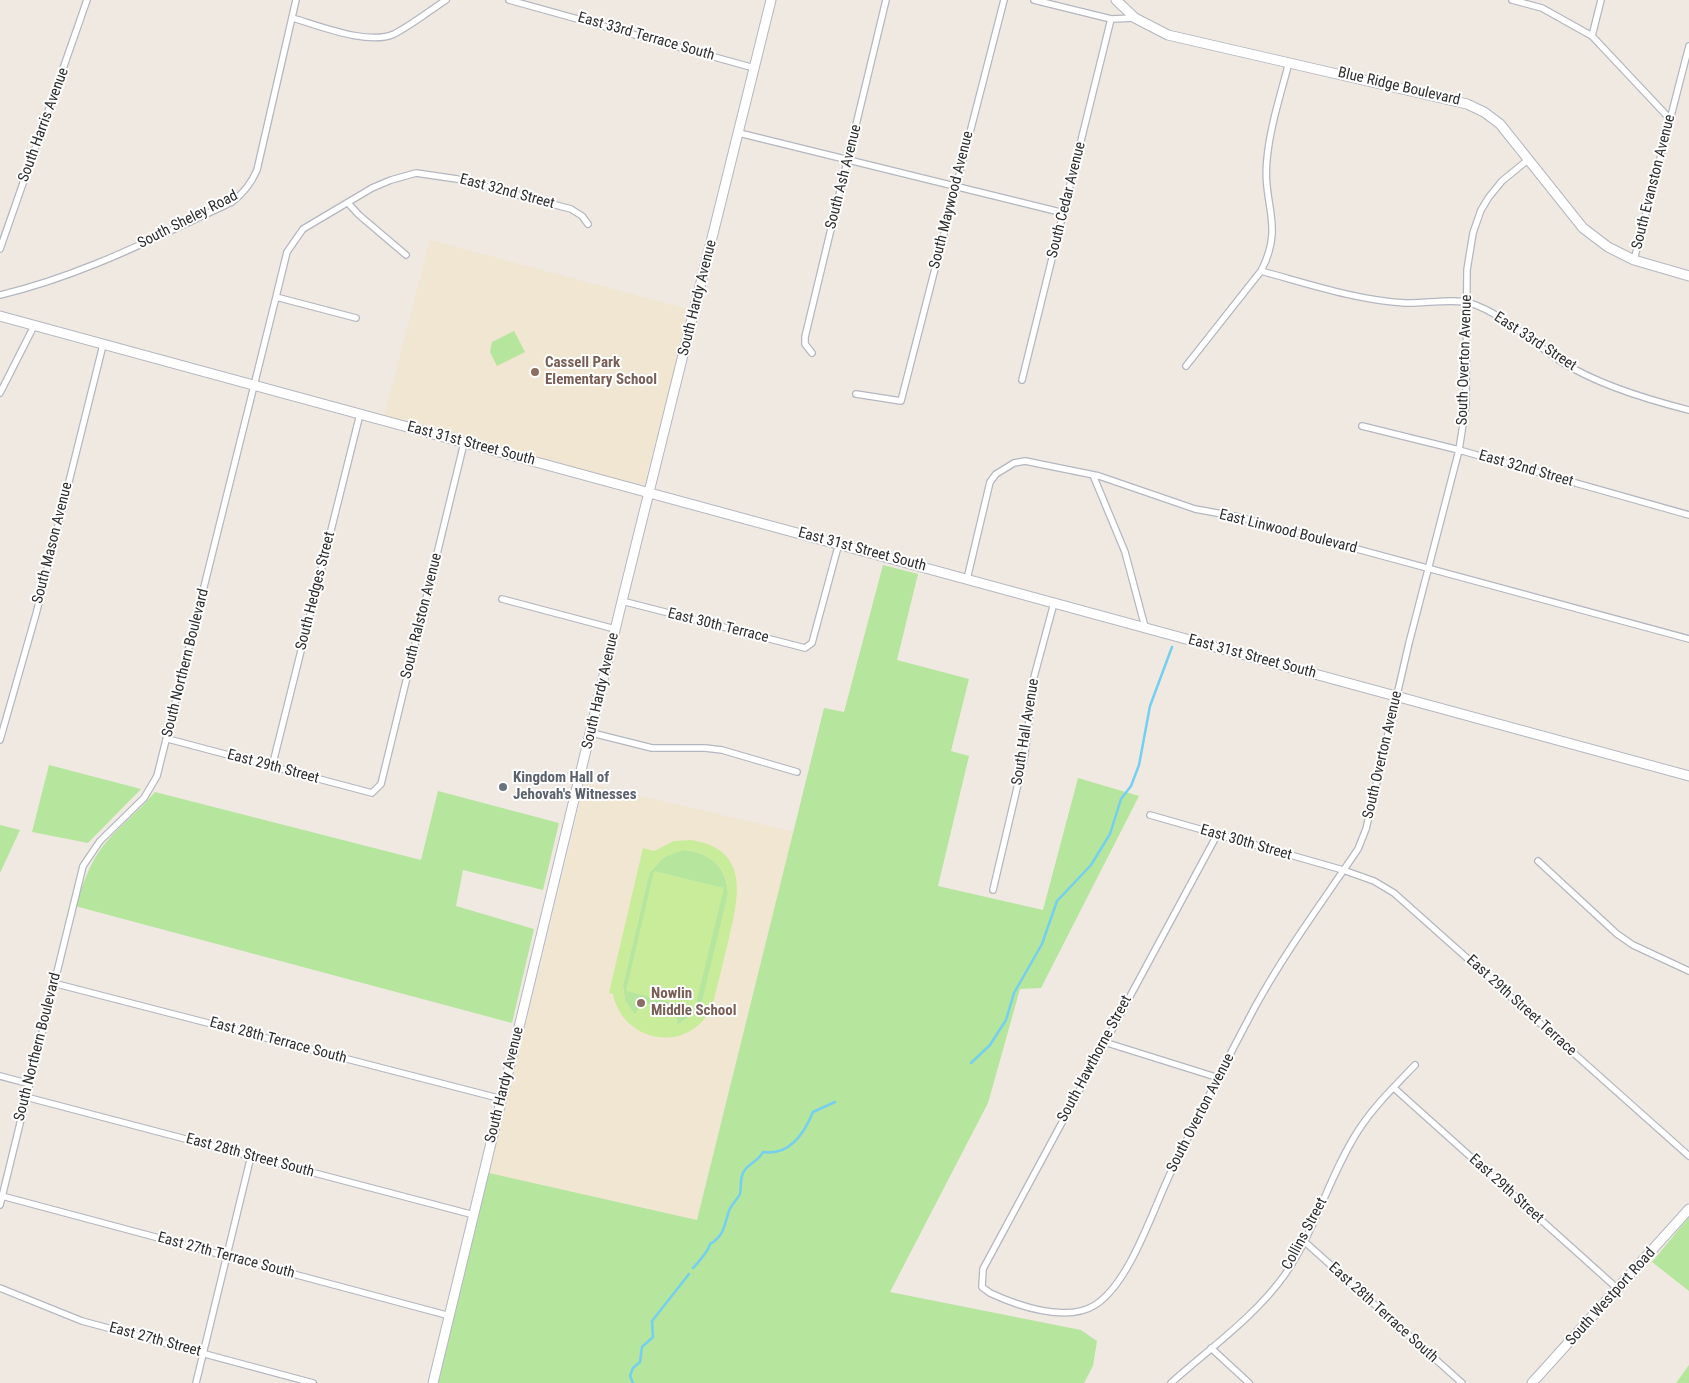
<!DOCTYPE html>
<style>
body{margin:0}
canvas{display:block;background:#efe9e1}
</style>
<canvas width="1689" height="1383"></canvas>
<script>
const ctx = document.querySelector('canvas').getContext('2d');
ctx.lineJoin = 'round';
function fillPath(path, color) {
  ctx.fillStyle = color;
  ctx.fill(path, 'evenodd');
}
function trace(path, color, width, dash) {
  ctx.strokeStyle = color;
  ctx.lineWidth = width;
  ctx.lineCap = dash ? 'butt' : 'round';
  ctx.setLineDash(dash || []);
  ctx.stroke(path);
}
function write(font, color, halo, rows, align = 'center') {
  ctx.font = font + ' "Roboto Condensed",sans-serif';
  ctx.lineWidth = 4;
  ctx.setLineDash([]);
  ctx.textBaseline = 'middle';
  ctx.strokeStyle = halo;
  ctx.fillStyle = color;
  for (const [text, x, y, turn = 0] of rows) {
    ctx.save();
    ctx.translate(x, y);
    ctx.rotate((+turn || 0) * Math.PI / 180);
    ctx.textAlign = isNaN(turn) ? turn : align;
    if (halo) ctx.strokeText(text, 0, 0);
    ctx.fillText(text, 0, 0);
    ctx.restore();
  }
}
const education = new Path2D(`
 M 430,240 L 691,310 L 646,476 L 648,478 L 647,483 L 639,485 L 600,476 L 384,417 Z
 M 585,783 L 795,832 L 697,1220 L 489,1173 Z`);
const green = new Path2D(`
 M 514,331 L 525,352 L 497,366 L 490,352 L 492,342 Z
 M 883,565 L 918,574 L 897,660 L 969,679 L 951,751 L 969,756 L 938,886 L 1043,910 L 1078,778 L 1139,796 L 1041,988 L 1020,989 L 988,1103 L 890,1292 L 1081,1330 L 1097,1341 L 1093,1366 L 1084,1383 L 438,1383 L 489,1173 L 697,1220 L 824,708 L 844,712 Z
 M 49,765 L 141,789 L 88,843 L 32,832 Z
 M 438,791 L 559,823 L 543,890 L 463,870 L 456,906 L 534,929 L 512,1023 L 75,906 C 83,885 89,864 103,846 C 119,826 139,811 155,792 L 421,860 Z
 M 0,825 L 20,830 L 0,873 Z
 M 684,850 C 710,852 727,867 728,894 L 704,998 L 694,1014 L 677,1025 L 676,1011 L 642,1003 L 635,1015 L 625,1001 L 623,985 L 649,874 C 657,861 667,852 684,850 Z
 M 1689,1217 L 1689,1291 L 1652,1262 Z
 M 1689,1365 L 1689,1383 L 1676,1383 Z`);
const pitch = new Path2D(`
 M 691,840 C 750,849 739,897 729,938 C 724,959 719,979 714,999 C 699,1054 624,1048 613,994 L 609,993 L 643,848 L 654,851 L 674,841 ZM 684,850 C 709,851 728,868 728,894 L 702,1001 L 694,1014 L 677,1025 L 676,1011 L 642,1003 L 635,1015 L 625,1001 L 623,985 L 649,874 L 664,857 Z
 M 654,871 L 724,888 L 695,1008 L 626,991 Z`);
const stream = new Path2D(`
 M 971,1063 L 990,1045 L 1006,1020 L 1014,993 L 1042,944 L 1057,901 L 1091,865 L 1110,834 L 1121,799 L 1131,786 L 1139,765 L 1150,706 L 1172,647
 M 693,1268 C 698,1263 709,1250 710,1244 C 725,1235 724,1225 729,1211 C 731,1205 737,1200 740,1194 C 742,1186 739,1179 744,1171 C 750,1162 757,1163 763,1152 C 789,1156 804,1134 813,1112 L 835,1102
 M 633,1383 L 630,1376 L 633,1368 L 640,1362 L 642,1347 L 653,1337 L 652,1321 L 689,1274`);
const street = new Path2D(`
 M 509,0 L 754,68
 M 1034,0 L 1111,19 L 1135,18
 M 1512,0 L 1542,8 L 1592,36 L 1670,119
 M 292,18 C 318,25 368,46 394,34 C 412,25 429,11 446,0
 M 1592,36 L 1601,0
 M 739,133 L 1064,213
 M 348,203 L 359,215 L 406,255
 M 0,249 L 87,0
 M 1634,260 L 1689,46
 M 1261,271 C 1309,284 1356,300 1405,303 C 1422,304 1455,298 1470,303 C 1504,314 1532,343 1562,362 C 1597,384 1649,400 1689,410
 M 0,295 C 82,276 156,237 232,202 C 244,193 251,184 257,170 L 296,0
 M 276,297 L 356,318
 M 812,353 L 805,344 L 805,337 L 886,0
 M 1186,366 L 1261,271 C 1285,225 1262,205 1267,159 C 1270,126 1281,94 1289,62
 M 1022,380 L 1111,19
 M 0,393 L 34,326
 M 856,394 L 901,401 L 1004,0
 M 1362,426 L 1459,450 L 1689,515
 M 1093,475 L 1125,552 L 1145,627
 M 967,579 L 990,482 L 996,474 L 1014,463 L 1025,461 L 1099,476 L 1195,509 L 1239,517 L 1689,639
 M 502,599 L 615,629
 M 622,601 L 805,648 L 812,643 L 839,543
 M 592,733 L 652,748 L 705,748 L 722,750 L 797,772
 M 168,739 L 372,793 L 381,784 L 464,443
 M 0,740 L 36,614 L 103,345
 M 272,767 L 360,414
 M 1150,815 L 1343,870 L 1374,881 L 1394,893 L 1689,1156
 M 1217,835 L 983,1269 L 982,1287 L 990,1293 C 1018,1306 1067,1323 1095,1305 C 1130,1283 1153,1209 1171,1172 C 1198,1117 1226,1061 1255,1007 C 1285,952 1323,901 1358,849 L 1366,829 L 1409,643 L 1459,450 L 1466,405 L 1467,270 L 1473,233 L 1481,210 L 1489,197 L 1502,181 L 1529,159
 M 1538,861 L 1617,934 L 1633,945 L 1689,971
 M 993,890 L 1025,754 L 1034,677 L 1054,603
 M 53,983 L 502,1099
 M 1104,1042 L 1219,1078
 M 0,1076 L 30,1084
 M 1394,1088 L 1619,1290
 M 26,1097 L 474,1215
 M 2,1196 L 450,1316
 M 0,1205 L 83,866 L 100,841 L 144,798 L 157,776 L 276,297 L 287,252 L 303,229 L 372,188 L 391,180 L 416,173 L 457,179 L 571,209 L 582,216 L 588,224
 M 1305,1242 L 1462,1383
 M 0,1288 L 82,1321 L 313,1383
 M 1211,1348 L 1249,1383
 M 196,1383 L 251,1156
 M 1171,1383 C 1210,1348 1256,1316 1286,1273 C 1316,1229 1329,1176 1358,1131 C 1374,1106 1395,1086 1415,1065`);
const secondary = new Path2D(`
 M 1116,0 L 1135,18 L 1168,35 L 1467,104 L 1484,112 L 1500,124 L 1583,228 L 1608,247 L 1634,260 L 1689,276
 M 0,316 L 1689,776
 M 433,1383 L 622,601 L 771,0
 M 1532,1383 L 1689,1209`);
const markers = [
 [535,372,5,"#8d6e63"],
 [503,787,5,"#6b7280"],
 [641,1003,5,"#8d6e63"]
];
const streetNames = [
 ["East 33rd Terrace South",646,37,16],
 ["Blue Ridge Boulevard",1399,87,13],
 ["South Harris Avenue",44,125,-70],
 ["South Ash Avenue",844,177,-76],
 ["South Evanston Avenue",1654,182,-76],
 ["East 32nd Street",507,192,15],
 ["South Maywood Avenue",952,200,-76],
 ["South Cedar Avenue",1067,200,-76],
 ["South Sheley Road",188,220,-27],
 ["South Hardy Avenue",698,298,-76],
 ["East 33rd Street",1535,342,33],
 ["South Overton Avenue",1465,360,-88],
 ["East 31st Street South",471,444,15],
 ["East 32nd Street",1526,469,16],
 ["East Linwood Boulevard",1288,532,14],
 ["South Mason Avenue",53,543,-76],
 ["East 31st Street South",862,550,15],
 ["South Hedges Street",316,591,-76],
 ["South Ralston Avenue",422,616,-76],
 ["East 30th Terrace",718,626,14],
 ["East 31st Street South",1252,657,15],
 ["South Northern Boulevard",186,663,-76],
 ["South Hardy Avenue",601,691,-77],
 ["South Hall Avenue",1026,732,-81],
 ["South Overton Avenue",1383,755,-77],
 ["East 29th Street",273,767,15],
 ["East 30th Street",1246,843,16],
 ["East 29th Street Terrace",1521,1006,42],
 ["East 28th Terrace South",278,1041,15],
 ["South Northern Boulevard",38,1047,-76],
 ["South Hawthorne Street",1095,1059,-62],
 ["South Hardy Avenue",505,1085,-76],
 ["South Overton Avenue",1201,1113,-63],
 ["East 28th Street South",250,1156,15],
 ["East 29th Street",1506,1189,42],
 ["Collins Street",1305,1234,-62],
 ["East 27th Terrace South",226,1256,15],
 ["South Westport Road",1611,1297,-48],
 ["East 28th Terrace South",1383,1313,42],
 ["East 27th Street",155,1340,15]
];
const educationNames = [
 ["Cassell Park",545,363],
 ["Elementary School",545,380],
 ["Nowlin",651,994],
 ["Middle School",651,1011]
];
const worshipNames = [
 ["Kingdom Hall of",513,778],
 ["Jehovah's Witnesses",513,795]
];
fillPath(education, '#f0e6d1');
fillPath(green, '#b6e59e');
fillPath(pitch, '#c9ec9a');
trace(stream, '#75cff0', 2.5);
trace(street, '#b4b7c1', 8);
trace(secondary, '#b4b7c1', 11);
trace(street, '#fff', 5.5);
trace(secondary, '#fff', 9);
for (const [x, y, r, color] of markers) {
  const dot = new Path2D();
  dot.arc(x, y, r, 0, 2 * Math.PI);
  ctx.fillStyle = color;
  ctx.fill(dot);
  trace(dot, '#fff', 2);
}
write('15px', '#2e2e2e', '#fff', streetNames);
write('bold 15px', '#785e54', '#fff', educationNames, 'left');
write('bold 15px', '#5b616d', '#fff', worshipNames, 'left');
</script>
